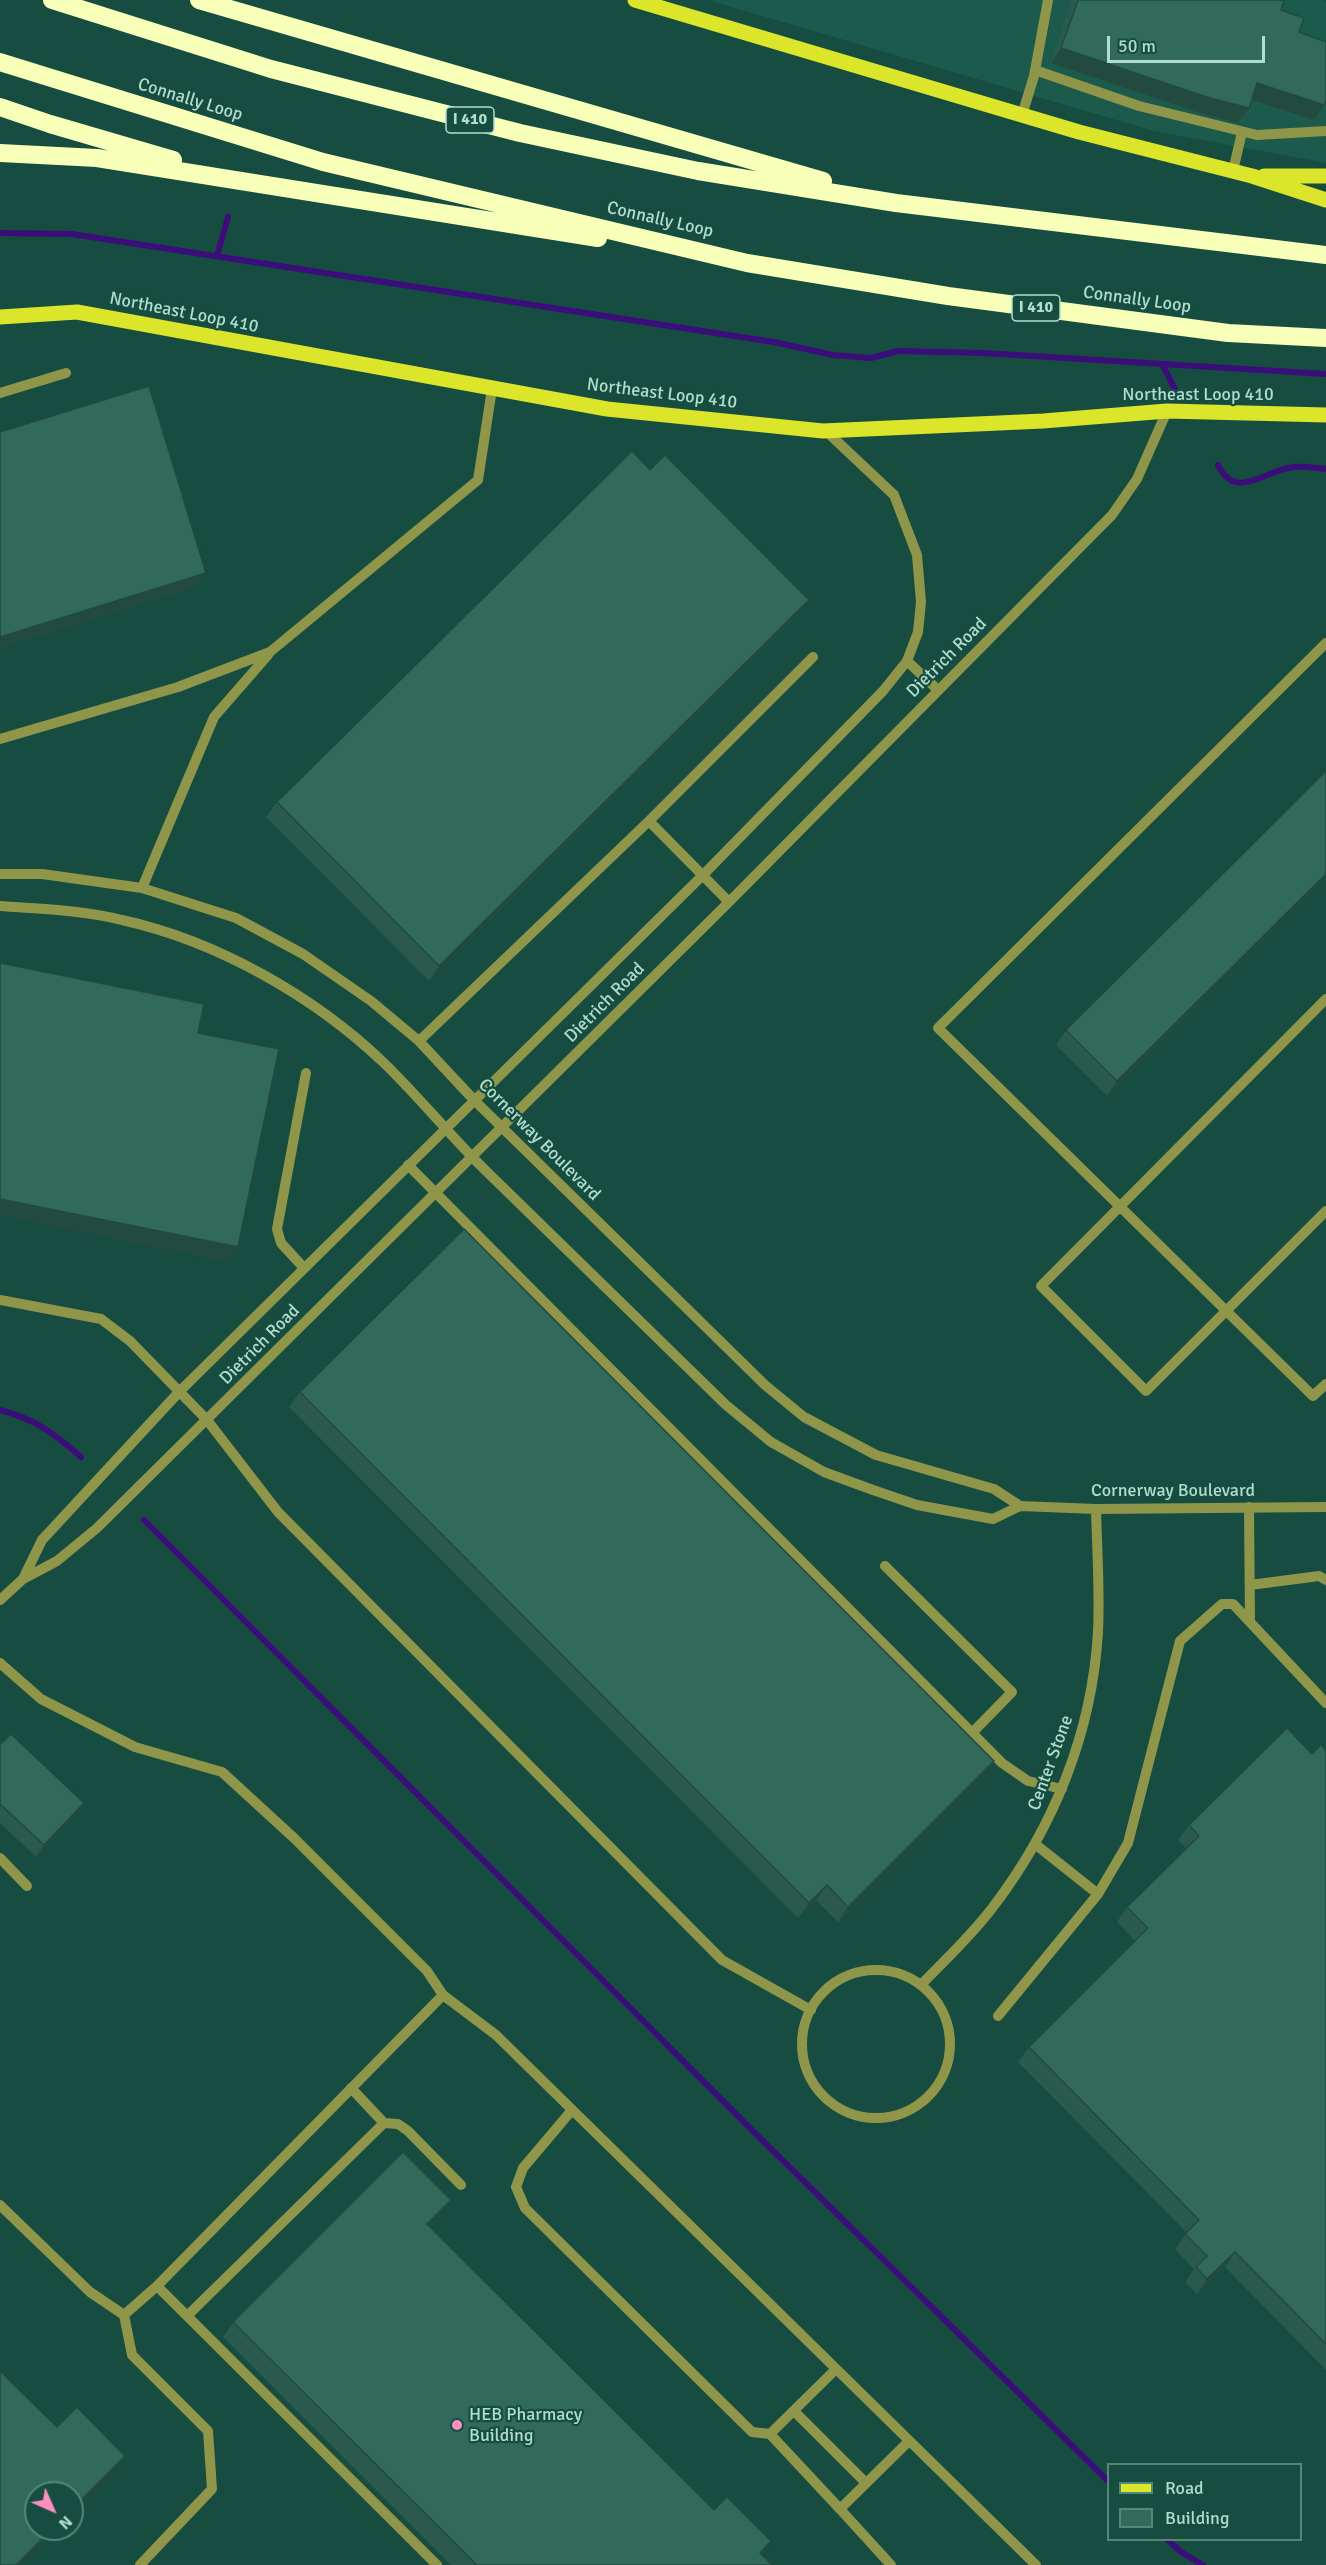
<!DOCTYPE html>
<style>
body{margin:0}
#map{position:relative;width:1326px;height:2565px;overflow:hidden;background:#164d40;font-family:Signika,sans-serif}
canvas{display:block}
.legend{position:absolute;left:1107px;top:2463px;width:195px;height:78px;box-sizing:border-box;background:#164d40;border:2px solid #538779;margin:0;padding:8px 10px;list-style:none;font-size:18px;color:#afddce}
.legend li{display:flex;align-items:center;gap:12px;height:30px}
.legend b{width:30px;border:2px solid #538779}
.north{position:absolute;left:24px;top:2481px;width:60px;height:60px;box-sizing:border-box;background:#164d40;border:2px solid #538779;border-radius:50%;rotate:135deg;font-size:16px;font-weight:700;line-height:24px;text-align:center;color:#afddce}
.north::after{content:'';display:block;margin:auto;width:21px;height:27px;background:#fd8ebf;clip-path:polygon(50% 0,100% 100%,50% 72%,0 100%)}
.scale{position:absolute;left:1107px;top:36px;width:158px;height:27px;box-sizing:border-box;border:3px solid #afddce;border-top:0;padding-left:8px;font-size:18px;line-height:21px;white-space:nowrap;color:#afddce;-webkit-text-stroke:4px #164d40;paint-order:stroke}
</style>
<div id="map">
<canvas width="1326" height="2565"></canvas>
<ul class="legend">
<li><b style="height:8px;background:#dbe62b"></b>Road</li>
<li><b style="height:16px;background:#31695a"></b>Building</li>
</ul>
<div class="north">N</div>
<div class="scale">50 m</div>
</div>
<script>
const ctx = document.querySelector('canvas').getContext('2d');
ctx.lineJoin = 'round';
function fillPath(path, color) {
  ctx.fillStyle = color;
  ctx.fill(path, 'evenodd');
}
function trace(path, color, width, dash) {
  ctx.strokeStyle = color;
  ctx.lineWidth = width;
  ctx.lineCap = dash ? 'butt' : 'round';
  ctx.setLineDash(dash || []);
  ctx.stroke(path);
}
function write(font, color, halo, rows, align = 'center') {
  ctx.font = font + ' Signika,sans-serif';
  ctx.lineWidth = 4.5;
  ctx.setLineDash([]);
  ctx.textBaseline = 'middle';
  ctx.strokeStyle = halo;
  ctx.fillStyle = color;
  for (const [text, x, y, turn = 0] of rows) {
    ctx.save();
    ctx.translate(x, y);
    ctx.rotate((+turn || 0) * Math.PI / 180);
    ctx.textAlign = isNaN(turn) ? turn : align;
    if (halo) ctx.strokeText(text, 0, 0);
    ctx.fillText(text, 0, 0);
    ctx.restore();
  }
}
const built = new Path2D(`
 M 708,0 L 1323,0 L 1326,3 L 1326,163 L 1154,131 Z`);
const stream = new Path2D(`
 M 0,233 L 72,234 L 774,342 L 833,355 L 871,358 L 898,351 L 984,353 L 1326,374
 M 217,256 L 228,217
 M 1162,364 L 1176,391
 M 1218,465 C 1235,500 1263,473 1288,468 C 1300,465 1314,468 1326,469
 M 0,1410 C 35,1419 55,1434 81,1457
 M 144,1520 L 753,2131 L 1108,2481
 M 1168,2540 L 1181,2552 L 1203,2565`);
const minor = new Path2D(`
 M 1035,70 L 1139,106 L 1257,135 L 1326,131
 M 1022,115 L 1034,76 L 1048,0
 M 1233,171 L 1242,132
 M 0,393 L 66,373
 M 1326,643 L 938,1028 L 1313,1396 L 1326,1384
 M 907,661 L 938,690
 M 0,739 L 178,687 L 270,652 L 478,480 L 492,389
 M 649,821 L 729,902
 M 0,874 L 42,874 L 142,888 L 236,918 L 303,954 L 371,1001 L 419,1041 L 474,1100 L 765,1385 L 804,1417 L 876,1455 L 994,1489 L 1020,1506 L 1096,1509 L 1326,1507
 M 142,888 L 214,717 L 268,655
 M 0,906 C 41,909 82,910 122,920 C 217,941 314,996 384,1063 C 418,1096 448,1133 481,1166 C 563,1246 645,1326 726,1405 L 771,1442 L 824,1472 L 873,1490 L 917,1505 L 993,1519 L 1020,1506
 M 1326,999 L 1041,1286 L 1146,1391 L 1326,1211
 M 419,1041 L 649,821 L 813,657
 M 408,1165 L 1002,1763 L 1028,1781 L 1062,1789
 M 304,1268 L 281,1243 L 277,1229 L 306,1073
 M 0,1300 L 101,1319 L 130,1341 L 207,1420 L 278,1512 L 722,1960 L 811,2010
 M 1249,1507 L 1250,1622
 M 885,1566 L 1012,1692 L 972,1733
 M 23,1579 L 42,1540 L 180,1391 L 703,875 L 883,691 L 907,661 L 918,632 L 921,602 L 917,555 L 894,495 L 826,431
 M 1250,1585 L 1319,1576 L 1326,1580
 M 0,1600 L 23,1579 L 57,1561 L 97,1528 L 729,902 L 1112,515 L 1137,479 L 1167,411
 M 0,1663 L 41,1699 L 135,1747 L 222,1772 L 294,1838 L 427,1971 L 443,1995 L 157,2286 L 124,2315 L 90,2292 L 0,2205
 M 1035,1844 L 1098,1894
 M 0,1858 L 27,1886
 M802 2044a74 74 0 1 1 148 0a74 74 0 1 1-148 0Z
 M 922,1984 C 946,1959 972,1935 993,1907 C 1054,1827 1092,1733 1098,1632 C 1100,1591 1097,1550 1096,1509
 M 443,1995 L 496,2035 L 1036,2565
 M 998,2016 L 1098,1894 L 1128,1843 L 1180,1641 L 1222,1604 L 1233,1604 L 1326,1703
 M 572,2110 L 523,2168 L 516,2187 L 525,2208 L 752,2432 L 770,2434 L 840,2509 L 909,2441
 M 384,2123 L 398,2124 L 408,2131 L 461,2185
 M 157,2286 L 437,2565
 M 124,2315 L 132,2355 L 208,2431 L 212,2489 L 140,2565
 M 187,2316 L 384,2123 L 351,2088
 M 794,2411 L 866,2483
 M 770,2434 L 836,2369
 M 840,2509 L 891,2565`);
const major = new Path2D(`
 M 635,0 L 1079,132 L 1252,176 L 1326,200
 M 1264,176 L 1326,176
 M 0,317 L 77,312 L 607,409 L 823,431 L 1043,421 L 1167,411 L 1326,415`);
const highway = new Path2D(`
 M 52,0 L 271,69 L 520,133 L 698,171 L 896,203 L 1326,255
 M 199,0 L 823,181
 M 0,62 L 323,162 L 747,263 L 948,296 L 1228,333 L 1326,338
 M 0,107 L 50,124 L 173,160
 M 0,153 L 97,158 L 598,238`);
const wall = new Path2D(`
 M 1072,0 L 1284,0 L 1281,10 L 1299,32 L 1314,120 L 1251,100 L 1238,123 L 1200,113 L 1051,63 Z
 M 650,470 L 798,615 L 429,981 L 266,817 L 277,802 Z
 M 1326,878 L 1107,1096 L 1056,1045 L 1066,1030 Z
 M 300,1392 L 984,1776 L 838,1922 L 816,1900 L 798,1918 L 289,1407 Z
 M 0,1745 L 84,1803 L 76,1815 L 36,1857 L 0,1823 Z
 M 1326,1751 L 1326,2370 L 1225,2267 L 1197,2294 L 1185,2282 L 1194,2269 L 1175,2249 L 1187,2233 L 1018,2062 L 1029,2047 L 1135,1941 L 1117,1922 L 1127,1907 L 1186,1848 L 1178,1840 L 1189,1825 L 1312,1754 Z
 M 451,2200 L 440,2215 L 429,2226 L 714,2510 L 772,2565 L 451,2565 L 223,2337 L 233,2322 Z`);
const shadedWall = new Path2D(`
 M 1061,48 L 1249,108 L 1238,123 L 1200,113 L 1051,63 Z
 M 1257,83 L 1324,105 L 1314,120 L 1246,98 Z
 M 206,573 L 195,588 L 0,649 L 0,637 Z
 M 809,600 L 798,615 L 429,981 L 439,966 Z
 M 1326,874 L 1326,878 L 1107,1096 L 1117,1081 Z
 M 0,1199 L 238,1247 L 228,1262 L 0,1216 Z
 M 994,1761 L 984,1776 L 838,1922 L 848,1907 Z
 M 84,1803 L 76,1815 L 36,1857 L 44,1845 Z
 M 827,1885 L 816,1900 L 798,1918 L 809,1903 Z
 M 451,2200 L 440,2215 L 416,2239 L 427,2224 Z
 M 1235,2252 L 1225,2267 L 1197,2294 L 1207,2279 Z
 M 125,2456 L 115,2471 L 72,2514 L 72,2509 Z
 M 52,2529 L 57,2529 L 21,2565 L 16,2565 Z
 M 771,2541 L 761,2556 L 760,2553 Z`);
const building = new Path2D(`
 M 1078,0 L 1284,0 L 1281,10 L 1304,18 L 1299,32 L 1326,42 L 1326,100 L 1324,105 L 1257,83 L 1249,108 L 1210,98 L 1061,48 Z
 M 149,386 L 206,573 L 0,637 L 0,432 Z
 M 632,451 L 650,470 L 665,455 L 809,600 L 439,966 L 277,802 Z
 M 1326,771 L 1326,874 L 1117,1081 L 1066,1030 Z
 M 0,963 L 204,1004 L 198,1033 L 279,1049 L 238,1247 L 0,1199 Z
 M 464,1229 L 994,1761 L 848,1907 L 827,1885 L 809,1903 L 300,1392 Z
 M 1287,1728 L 1312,1754 L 1321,1745 L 1326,1751 L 1326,2344 L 1235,2252 L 1207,2279 L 1196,2267 L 1207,2256 L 1185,2234 L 1199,2220 L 1029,2047 L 1148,1928 L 1127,1907 L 1199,1836 L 1189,1825 Z
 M 11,1734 L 84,1803 L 44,1845 L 0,1804 L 0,1745 Z
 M 403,2152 L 451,2200 L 427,2224 L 714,2510 L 727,2497 L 771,2541 L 760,2553 L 772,2565 L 477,2565 L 233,2322 Z
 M 0,2371 L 57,2427 L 77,2407 L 125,2456 L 72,2509 L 72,2493 L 36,2493 L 36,2529 L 52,2529 L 16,2565 L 0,2565 Z`);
const markers = [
 [457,2425,6,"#fd8ebf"]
];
const shields = [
 [470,120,48],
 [1036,308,48]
];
const shieldNames = [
 ["I 410",470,120],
 ["I 410",1036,308]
];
const streetNames = [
 ["Connally Loop",190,100,17],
 ["Connally Loop",660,220,13],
 ["Connally Loop",1137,300,8],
 ["Northeast Loop 410",184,313,11],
 ["Northeast Loop 410",662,394,7],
 ["Northeast Loop 410",1198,395],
 ["Dietrich Road",947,658,-45],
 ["Dietrich Road",605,1003,-45],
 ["Cornerway Boulevard",539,1140,45],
 ["Dietrich Road",260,1345,-45],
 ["Cornerway Boulevard",1173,1491],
 ["Center Stone",1051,1763,-70]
];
const poiNames = [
 ["HEB Pharmacy",469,2415],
 ["Building",469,2436]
];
fillPath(built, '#1c5a4b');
trace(stream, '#3b0d7a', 6);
trace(minor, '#8f964a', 10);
trace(major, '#dbe62b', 15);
trace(highway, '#f7ffb9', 18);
fillPath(wall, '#2a5a4d');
fillPath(shadedWall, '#224a3f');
fillPath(building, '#31695a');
trace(building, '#224a3f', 1.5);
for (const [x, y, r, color] of markers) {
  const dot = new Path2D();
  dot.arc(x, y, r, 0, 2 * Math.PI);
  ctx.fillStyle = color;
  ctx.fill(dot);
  trace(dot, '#164d40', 2);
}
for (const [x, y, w] of shields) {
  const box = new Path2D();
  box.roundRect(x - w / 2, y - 13, w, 26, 4.5);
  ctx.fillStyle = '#164d40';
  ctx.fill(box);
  trace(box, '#afddce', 1.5);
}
write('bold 16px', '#afddce', null, shieldNames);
write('18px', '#afddce', '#164d40', streetNames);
write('18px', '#afddce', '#164d40', poiNames, 'left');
</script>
